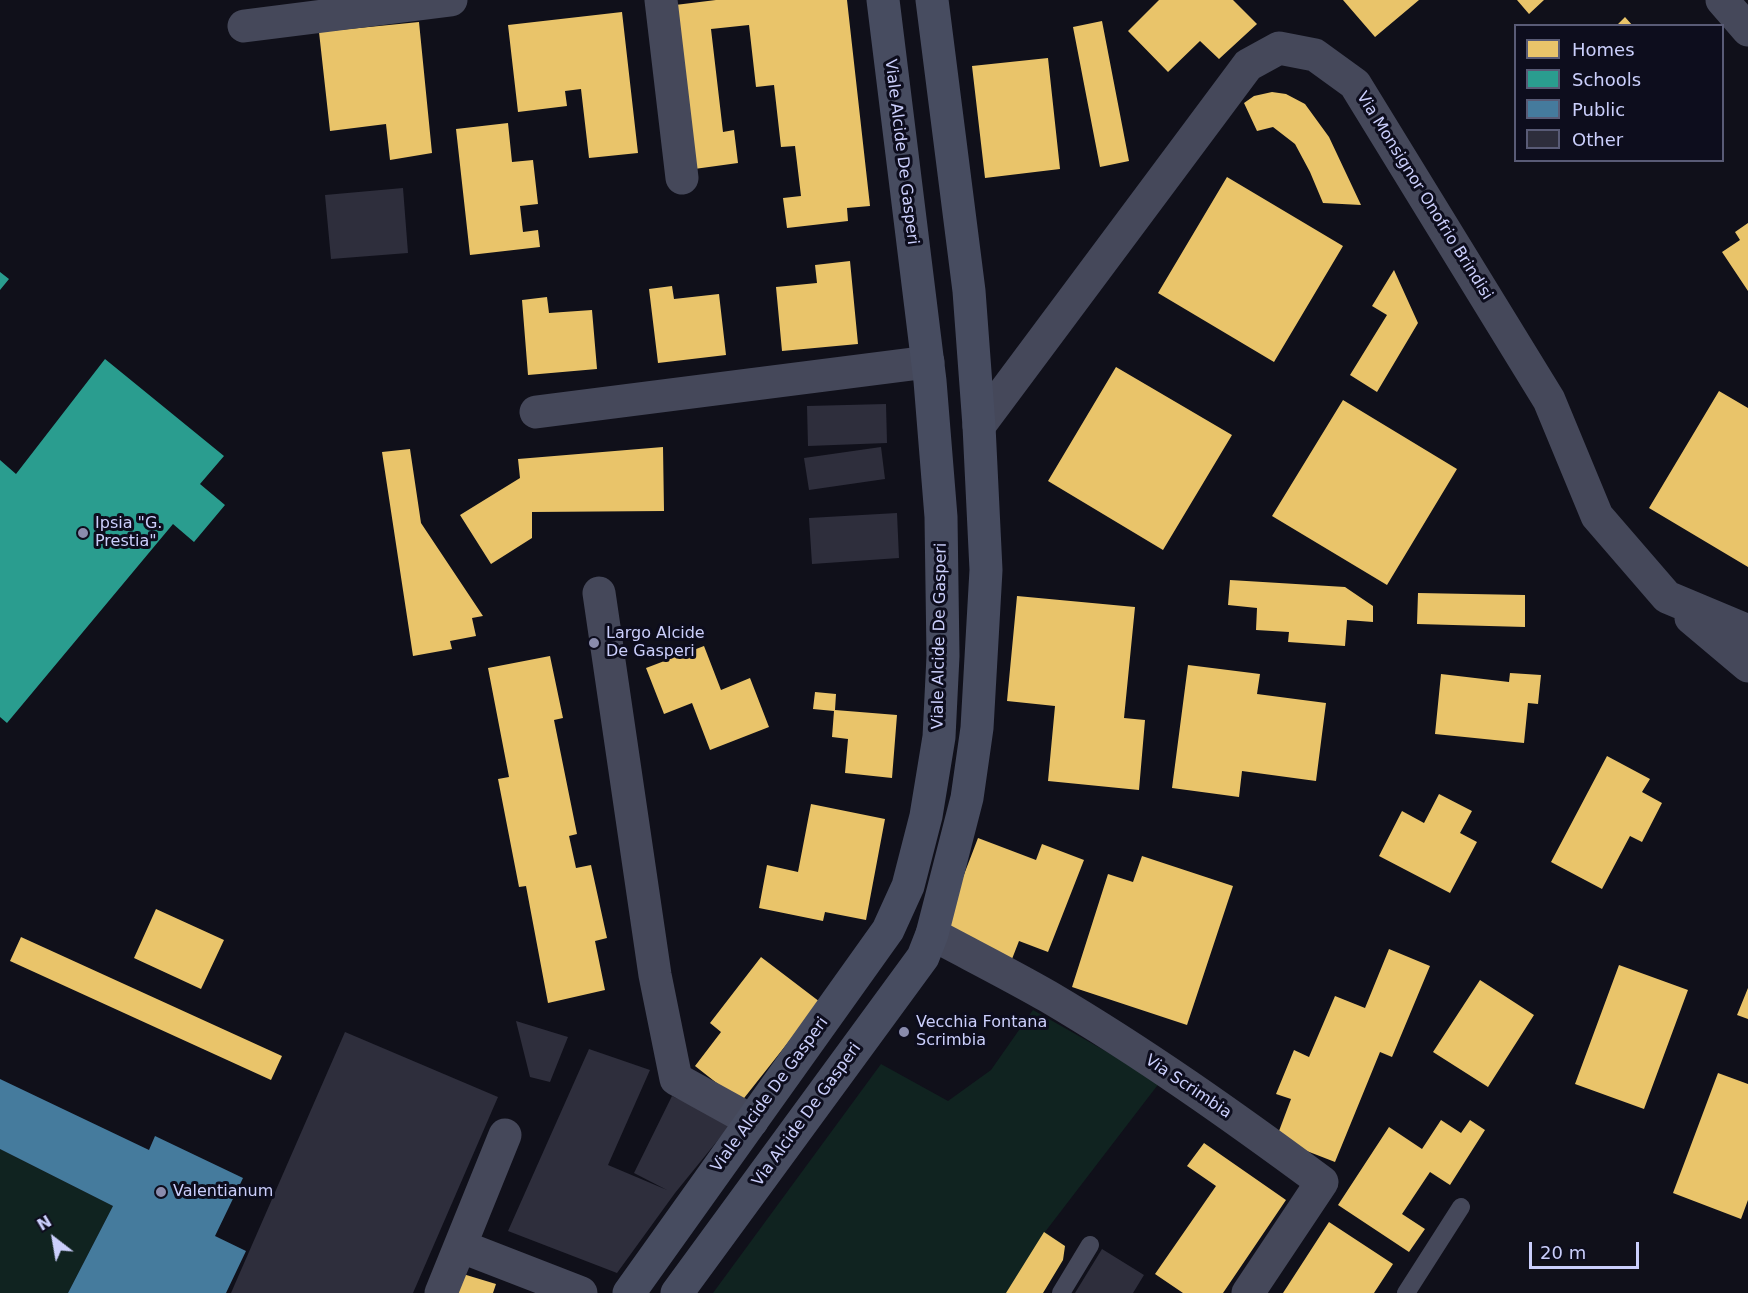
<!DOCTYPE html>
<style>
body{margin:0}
#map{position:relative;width:1748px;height:1293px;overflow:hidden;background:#10101a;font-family:"DejaVu Sans",sans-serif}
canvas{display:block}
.legend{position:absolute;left:1514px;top:24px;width:210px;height:138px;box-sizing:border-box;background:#0d0d1d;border:2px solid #595b76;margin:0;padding:8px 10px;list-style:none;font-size:18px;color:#cbcffc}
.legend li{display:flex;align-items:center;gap:12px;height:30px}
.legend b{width:30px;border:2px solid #595b76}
.north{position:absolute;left:24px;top:1209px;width:60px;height:60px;-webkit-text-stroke:4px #0d0d1d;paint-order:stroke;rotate:329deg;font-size:16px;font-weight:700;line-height:24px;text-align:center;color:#cbcffc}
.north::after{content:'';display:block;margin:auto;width:21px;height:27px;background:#cbcffc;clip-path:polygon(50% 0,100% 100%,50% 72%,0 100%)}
.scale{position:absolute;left:1529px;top:1242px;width:110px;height:27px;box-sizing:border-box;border:3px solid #cbcffc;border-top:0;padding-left:8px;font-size:18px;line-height:21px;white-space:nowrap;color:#cbcffc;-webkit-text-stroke:4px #0d0d1d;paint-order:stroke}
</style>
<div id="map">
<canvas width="1748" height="1293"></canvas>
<ul class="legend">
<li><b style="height:16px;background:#e9c46a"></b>Homes</li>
<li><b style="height:16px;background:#2a9d8f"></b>Schools</li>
<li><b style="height:16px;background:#457b9d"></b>Public</li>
<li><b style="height:16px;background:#2e2e3c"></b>Other</li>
</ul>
<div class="north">N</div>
<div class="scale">20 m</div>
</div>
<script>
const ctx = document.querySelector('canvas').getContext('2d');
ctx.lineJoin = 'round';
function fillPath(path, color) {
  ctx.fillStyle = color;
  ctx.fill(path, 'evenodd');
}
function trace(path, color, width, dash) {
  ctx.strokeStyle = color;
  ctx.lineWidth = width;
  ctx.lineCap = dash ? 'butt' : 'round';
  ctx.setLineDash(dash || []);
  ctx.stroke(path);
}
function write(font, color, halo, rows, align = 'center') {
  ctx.font = font + ' "DejaVu Sans",sans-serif';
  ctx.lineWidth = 6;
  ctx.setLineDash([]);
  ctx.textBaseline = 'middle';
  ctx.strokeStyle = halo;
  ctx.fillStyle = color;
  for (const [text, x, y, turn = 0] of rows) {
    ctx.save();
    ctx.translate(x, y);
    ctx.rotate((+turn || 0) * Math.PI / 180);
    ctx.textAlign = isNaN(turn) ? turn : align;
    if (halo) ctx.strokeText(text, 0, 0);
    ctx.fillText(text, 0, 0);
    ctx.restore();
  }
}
const green = new Path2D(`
 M 1033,1010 L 1160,1082 L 1045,1232 L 1065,1246 L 1063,1260 L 1043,1293 L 713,1293 L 881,1064 L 948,1101 L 991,1070 Z
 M 0,1149 L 113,1206 L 68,1293 L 0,1293 Z`);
const homes = new Path2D(`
 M 716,0 L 847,0 L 870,206 L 847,208 L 848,221 L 787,228 L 783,198 L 801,196 L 795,146 L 781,147 L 774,85 L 756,87 L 749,25 L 711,29 L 723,132 L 734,130 L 738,163 L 687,170 L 667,6 Z
 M 1159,0 L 1233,0 L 1257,24 L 1219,59 L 1200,41 L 1168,72 L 1128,31 Z
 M 1343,0 L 1419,0 L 1375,37 Z
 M 1517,0 L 1544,0 L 1529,14 Z
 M 622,12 L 638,153 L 589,158 L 581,89 L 565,91 L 567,106 L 518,112 L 508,25 Z
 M 1625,17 L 1633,26 L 1616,26 Z
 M 1102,21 L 1129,161 L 1100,167 L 1073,27 Z
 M 419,22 L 432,153 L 390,160 L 386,124 L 330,131 L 319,32 Z
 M 1048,58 L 1060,169 L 985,178 L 972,66 Z
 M 1272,92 L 1286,94 L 1305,104 L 1329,137 L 1361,205 L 1323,203 L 1310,172 L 1295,144 L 1273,127 L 1257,131 L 1244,103 L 1254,96 Z
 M 508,123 L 512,162 L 533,160 L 538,204 L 520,206 L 523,232 L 538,230 L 540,247 L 470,255 L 456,129 Z
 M 1227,177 L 1343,246 L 1274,362 L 1158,293 Z
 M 1748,223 L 1748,291 L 1722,252 L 1740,240 L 1735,232 Z
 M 850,261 L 858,344 L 782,351 L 776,287 L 817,283 L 815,265 Z
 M 1394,270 L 1418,323 L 1377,392 L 1350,375 L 1387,315 L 1372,306 Z
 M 672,286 L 674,299 L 719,294 L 726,355 L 658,363 L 649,289 Z
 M 547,297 L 549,313 L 592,310 L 597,369 L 528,375 L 522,300 Z
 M 1116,367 L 1232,435 L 1163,550 L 1048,481 Z
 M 1719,391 L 1748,408 L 1748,567 L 1649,508 Z
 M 1343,400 L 1457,469 L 1387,585 L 1272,516 Z
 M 663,447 L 664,511 L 532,512 L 532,538 L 491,564 L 460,515 L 520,478 L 518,459 Z
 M 410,449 L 421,523 L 483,616 L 472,618 L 476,636 L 450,641 L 452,649 L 413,656 L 382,452 Z
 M 1230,580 L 1345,587 L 1373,606 L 1373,622 L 1347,620 L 1345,646 L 1288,642 L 1289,632 L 1256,630 L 1257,608 L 1228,605 Z
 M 1418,593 L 1525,595 L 1525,627 L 1417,624 Z
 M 1017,596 L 1135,607 L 1124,718 L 1145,720 L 1139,790 L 1048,781 L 1055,706 L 1007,701 Z
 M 704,646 L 721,690 L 750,678 L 769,727 L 710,750 L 692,703 L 664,714 L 646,668 Z
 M 550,656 L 563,718 L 554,720 L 577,834 L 569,836 L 576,868 L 591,865 L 607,938 L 595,941 L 605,990 L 548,1003 L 526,886 L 519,887 L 498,779 L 509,777 L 488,668 Z
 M 1188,665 L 1260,674 L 1257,694 L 1326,703 L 1316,781 L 1242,771 L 1239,797 L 1172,788 Z
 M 1510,673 L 1541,675 L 1538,704 L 1528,703 L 1524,743 L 1435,734 L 1441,674 L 1509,682 Z
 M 815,692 L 836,694 L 835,710 L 897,715 L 892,778 L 845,773 L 848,739 L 832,737 L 834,711 L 813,709 Z
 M 1607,756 L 1650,779 L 1642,792 L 1662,803 L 1642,842 L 1630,836 L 1602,889 L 1551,862 Z
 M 1439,794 L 1472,811 L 1460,833 L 1477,842 L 1450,893 L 1379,856 L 1402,811 L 1424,823 Z
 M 811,804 L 885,819 L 866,920 L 825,912 L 823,921 L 759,908 L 767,865 L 798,872 Z
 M 978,838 L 1036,860 L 1042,844 L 1084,860 L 1048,952 L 1019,941 L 1012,959 L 942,932 Z
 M 1142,856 L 1233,886 L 1187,1025 L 1072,987 L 1108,874 L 1133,882 Z
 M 156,909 L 224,940 L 201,989 L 134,958 Z
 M 21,937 L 282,1056 L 271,1080 L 10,961 Z
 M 1389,949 L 1430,966 L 1392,1057 L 1380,1052 L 1335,1162 L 1276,1139 L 1291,1099 L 1276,1094 L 1294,1050 L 1309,1057 L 1335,996 L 1365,1008 Z
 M 761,957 L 820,1002 L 741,1102 L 695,1066 L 721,1032 L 710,1023 Z
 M 1619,965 L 1688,990 L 1644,1109 L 1575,1084 Z
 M 1480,980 L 1534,1015 L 1488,1087 L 1433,1052 Z
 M 1748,988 L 1748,1019 L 1737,1015 Z
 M 1718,1073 L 1748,1084 L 1748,1200 L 1741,1219 L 1673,1193 Z
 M 1441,1120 L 1461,1133 L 1470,1120 L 1485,1130 L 1450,1185 L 1430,1172 L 1402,1214 L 1425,1229 L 1409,1252 L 1338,1205 L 1389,1127 L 1422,1149 Z
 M 1204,1143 L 1286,1200 L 1223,1293 L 1183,1293 L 1155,1274 L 1216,1186 L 1187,1166 Z
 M 1329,1222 L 1393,1264 L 1374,1293 L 1283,1293 Z
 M 1044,1232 L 1065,1246 L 1063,1260 L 1043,1293 L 1006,1293 Z
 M 463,1274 L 496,1284 L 493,1293 L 457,1293 Z`);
const schools = new Path2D(`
 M 0,272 L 9,279 L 0,290 Z
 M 105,359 L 224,456 L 200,484 L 225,505 L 194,542 L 173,524 L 7,723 L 0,717 L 0,460 L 16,474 Z`);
const public = new Path2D(`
 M 0,1079 L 149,1150 L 155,1136 L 243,1178 L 215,1236 L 246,1251 L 226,1293 L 68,1293 L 113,1206 L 0,1149 Z`);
const building = new Path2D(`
 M 403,188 L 408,253 L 331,259 L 325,195 Z
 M 886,404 L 887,443 L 808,446 L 807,406 Z
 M 881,447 L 885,479 L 809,490 L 804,458 Z
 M 897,513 L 899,558 L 812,564 L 809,518 Z
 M 516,1021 L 568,1037 L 550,1082 L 530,1077 Z
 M 345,1032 L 498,1097 L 413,1293 L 231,1293 Z
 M 589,1049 L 650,1070 L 608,1165 L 667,1190 L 634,1173 L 672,1096 L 731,1124 L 675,1193 L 617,1273 L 508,1231 Z
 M 1102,1249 L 1144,1275 L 1133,1293 L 1075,1293 Z`);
const service = new Path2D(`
 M 1061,1293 L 1090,1245
 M 1406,1293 L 1461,1207`);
const minor = new Path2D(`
 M 661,0 L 682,178
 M 1722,0 L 1748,30
 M 244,26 L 451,0
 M 536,412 L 928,362
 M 979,426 L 1248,65 L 1279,48 L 1315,55 L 1355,84 L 1549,400 L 1597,516 L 1667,597 L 1748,631
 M 599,593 L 655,975 L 676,1079 L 752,1121
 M 1691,618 L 1748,666
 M 932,934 C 971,955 1011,975 1049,997 C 1144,1053 1234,1117 1322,1182 L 1248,1293
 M 460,1246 L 581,1293
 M 441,1293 L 505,1135`);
const secondary = new Path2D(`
 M 629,1293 L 888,930 L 908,886 L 926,816 L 939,737 L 943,656 L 941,517 L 930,381 L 883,0
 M 677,1293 L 923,957 L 932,934 L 967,798 L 977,728 L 986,570 L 979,426 L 969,291 L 932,0`);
const markers = [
 [83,533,6,"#8a8cad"],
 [594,643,6,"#8a8cad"],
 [904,1032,6,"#8a8cad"],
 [161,1192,6,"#8a8cad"]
];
const streetNames = [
 ["Viale Alcide De Gasperi",901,152,83],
 ["Via Monsignor Onofrio Brindisi",1424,196,58],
 ["Viale Alcide De Gasperi",940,636,-89],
 ["Via Scrimbia",1188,1087,34],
 ["Viale Alcide De Gasperi",770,1095,-54],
 ["Via Alcide De Gasperi",807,1115,-54]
];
const poiNames = [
 ["Ipsia \"G.",95,524],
 ["Prestia\"",95,542],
 ["Largo Alcide",606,634],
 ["De Gasperi",606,652],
 ["Vecchia Fontana",916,1023],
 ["Scrimbia",916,1041],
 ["Valentianum",173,1192]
];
fillPath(green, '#102320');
fillPath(homes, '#e9c46a');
fillPath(schools, '#2a9d8f');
fillPath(public, '#457b9d');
fillPath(building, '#2e2e3c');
trace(service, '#45485a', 18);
trace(minor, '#45485a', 33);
trace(secondary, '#474c60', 33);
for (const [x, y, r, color] of markers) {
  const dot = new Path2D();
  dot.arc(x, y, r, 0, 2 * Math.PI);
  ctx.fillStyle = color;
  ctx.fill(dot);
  trace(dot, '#0d0d1d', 2);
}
write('16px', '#cbcffc', '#0d0d1d', streetNames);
write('16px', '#cbcffc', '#0d0d1d', poiNames, 'left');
</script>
